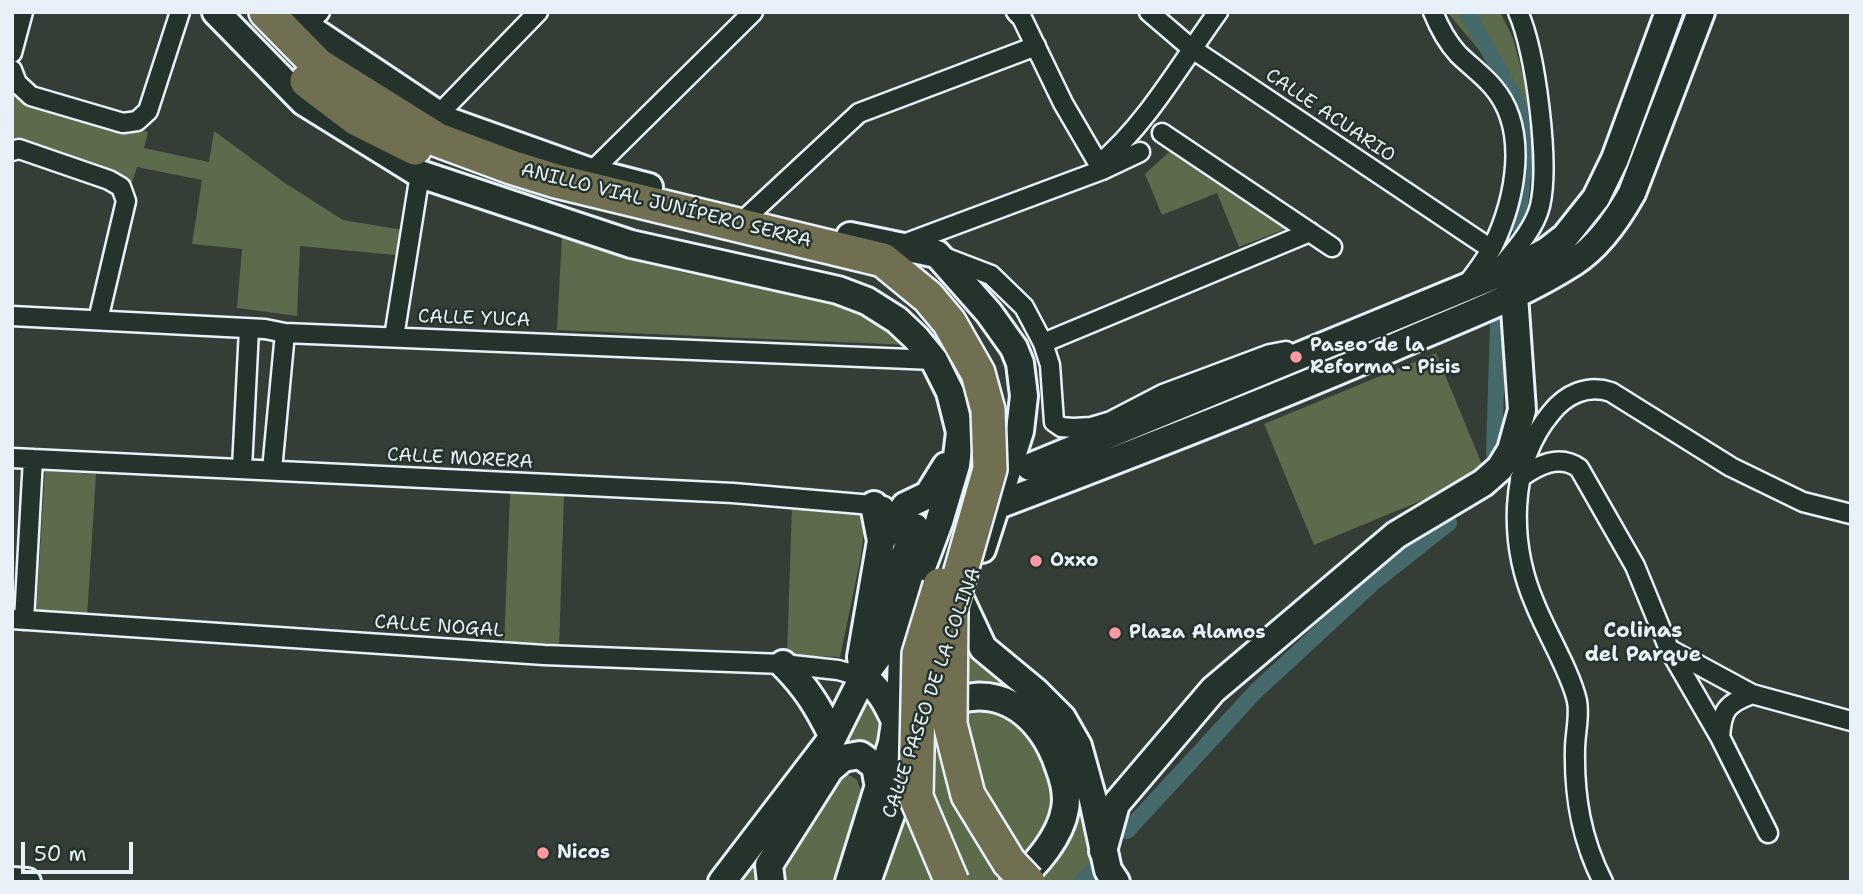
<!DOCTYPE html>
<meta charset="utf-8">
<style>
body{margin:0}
#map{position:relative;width:1863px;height:894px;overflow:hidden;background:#343d36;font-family:"Shantell Sans",sans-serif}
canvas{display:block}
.frame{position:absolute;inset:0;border:14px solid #e8f1f8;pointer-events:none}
.scale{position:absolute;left:21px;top:842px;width:112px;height:32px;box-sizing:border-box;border:4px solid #e8f1f8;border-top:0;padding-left:9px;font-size:21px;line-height:24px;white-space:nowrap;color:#e8f1f8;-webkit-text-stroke:5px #26332d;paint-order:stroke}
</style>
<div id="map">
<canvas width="1863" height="894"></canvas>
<div class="frame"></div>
<div class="scale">50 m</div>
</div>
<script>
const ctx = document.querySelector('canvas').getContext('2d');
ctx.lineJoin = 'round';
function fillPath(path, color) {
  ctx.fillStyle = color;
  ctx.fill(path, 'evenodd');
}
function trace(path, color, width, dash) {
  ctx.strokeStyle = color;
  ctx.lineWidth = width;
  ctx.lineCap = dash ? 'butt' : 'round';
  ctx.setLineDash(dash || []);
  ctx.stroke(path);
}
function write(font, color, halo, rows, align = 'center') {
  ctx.font = font + ' "Shantell Sans",sans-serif';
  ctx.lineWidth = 5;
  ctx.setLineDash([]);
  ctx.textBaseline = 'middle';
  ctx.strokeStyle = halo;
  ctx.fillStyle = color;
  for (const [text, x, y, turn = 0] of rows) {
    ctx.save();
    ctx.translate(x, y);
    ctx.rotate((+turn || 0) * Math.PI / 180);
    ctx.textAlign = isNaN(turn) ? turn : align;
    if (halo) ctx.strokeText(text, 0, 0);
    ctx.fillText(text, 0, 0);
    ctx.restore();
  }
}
const green = new Path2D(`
 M 1447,12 L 1500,12 L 1513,38 L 1533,114 Z
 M 12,87 L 148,132 L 144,148 L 209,162 L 214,131 L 285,183 L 343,220 L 409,231 L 405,256 L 300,246 L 297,316 L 237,308 L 242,249 L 192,244 L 202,180 L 137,167 L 132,182 L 106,173 L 12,149 Z
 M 1170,151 L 1288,228 L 1239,247 L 1217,193 L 1162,215 L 1145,174 Z
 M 562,235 L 630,258 L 685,273 L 840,301 L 870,313 L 909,345 L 557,330 Z
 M 1436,353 L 1486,474 L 1314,545 L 1264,424 Z
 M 45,471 L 96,474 L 87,617 L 36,614 Z
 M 510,493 L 564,495 L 559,650 L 504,648 Z
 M 792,506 L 866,514 L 861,556 L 840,657 L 787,655 Z
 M 964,628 L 1006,691 L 935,704 Z
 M 865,703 L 881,705 L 889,724 L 882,761 L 842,754 L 767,882 L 738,882 Z
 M 941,707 L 1020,708 L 1066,807 L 1014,882 L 867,882 Z
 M 846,773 L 857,780 L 864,798 L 839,882 L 774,882 L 832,782 Z
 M 1082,802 L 1103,882 L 1034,882 L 1061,854 Z`);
const canal = new Path2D(`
 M 1467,12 L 1519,105 L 1525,153 L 1520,206 L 1516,224
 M 1494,454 L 1498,322
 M 1127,831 L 1256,691 L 1372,584 L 1449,523
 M 1082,882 L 1091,872`);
const secondaryTunnel = new Path2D(`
 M 915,527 L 937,503 L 999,479`);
const street = new Path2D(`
 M 1016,12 L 1022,18 L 1063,103 L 1102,170
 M 1149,12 L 1191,48 L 1491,249
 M 1433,12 C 1439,27 1447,42 1458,54 C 1469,65 1483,75 1493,87 C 1530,130 1515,200 1493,246 C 1486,260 1475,273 1466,286
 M 306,26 L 320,12
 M 12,53 L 23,12
 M 12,70 L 17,83 L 31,96 L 123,123 L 137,121 L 148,111 L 180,12
 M 438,115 L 538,12
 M 1162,133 L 1332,247
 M 12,151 L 19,149 L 109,180 L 121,187 L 126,201 L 98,320
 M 1099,164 C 1147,124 1181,63 1218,12
 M 591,172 L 753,12
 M 749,215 L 859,113 L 1036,46
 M 901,245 L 1102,170 L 1140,152
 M 944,257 L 991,275 L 1024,307 L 1043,343 L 1050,365 L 1054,422 L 1061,427 L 1073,428 L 1091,427 L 1111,421 L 1163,394 L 1270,354 L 1286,351
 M 1495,274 C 1511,254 1534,231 1540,206 C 1550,164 1536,52 1518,12
 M 12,316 L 265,329 L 285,333 L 934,360
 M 394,337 L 420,174
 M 1043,343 L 1310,232
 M 12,458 L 733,493 L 884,506
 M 242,468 L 249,329
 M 272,470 L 285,333
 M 1520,478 C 1538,465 1559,454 1579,468 L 1635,566 L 1669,649 L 1752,694 L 1851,721
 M 12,619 L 544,655 L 783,664 L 838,670 L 863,677
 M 24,620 L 33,459
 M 1669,649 L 1720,737 L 1768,833
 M 1720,737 C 1722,710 1726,704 1752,694
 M 1603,882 C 1581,839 1574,796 1575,749 C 1575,734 1580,716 1577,701 C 1571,673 1546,632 1535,604 C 1509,544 1508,464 1551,413 C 1566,394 1588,384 1611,392 L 1731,467 L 1803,502 L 1851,514`);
const secondary = new Path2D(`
 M 216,12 L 304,102 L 420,174 L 631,244 L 838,290 L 867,301 L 897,320 L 916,338 L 934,360 L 950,392 L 960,432 L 956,465 L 939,522 L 909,602 L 903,629 L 901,682 L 892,743 L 849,882
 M 293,12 L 306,26 L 448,121 L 591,172 L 649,187
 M 850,236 L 937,254 L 989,313 L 1014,348 L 1020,363 L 1024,396 L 1020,431 L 982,549
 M 1030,467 L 1520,265 L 1547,251 L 1565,237 L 1596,198 L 1615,159 L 1669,12
 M 986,504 L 998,505 C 1130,455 1262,404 1392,348 C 1453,321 1518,298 1574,262 C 1599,246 1618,218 1632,193 L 1701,12
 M 874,505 L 881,541
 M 962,603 L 983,648 L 1035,691 L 1062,718 L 1078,746 L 1093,800 L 1108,870 L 1116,882
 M 783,664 C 807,688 818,707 833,737
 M 936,710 C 992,676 1041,711 1059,767 C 1064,780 1068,794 1065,809 C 1061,835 1036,867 1014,882
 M 895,721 C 887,703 879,688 863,677 L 861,657 L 881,541 L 905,506 L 928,495 L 946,466
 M 1103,851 L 1116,804 L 1213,690 L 1396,535 L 1483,483 L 1500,468 L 1511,450 L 1522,410 L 1514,295
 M 12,881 L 27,882
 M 722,882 L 833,737 L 863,677 L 883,650 L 896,579 L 915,527
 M 771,882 L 769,865 L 830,769 L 843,758 L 860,755 L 875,766 L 879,788
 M 867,882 L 911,758`);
const highway = new Path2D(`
 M 266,12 L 318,65 L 438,140 L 511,167 L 556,181 L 883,260 L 928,297 L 949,322 L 978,373 L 988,410
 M 307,81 L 357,119 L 415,148`);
const highwayBridge = new Path2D(`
 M 988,410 L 990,469 L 951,606 L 950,724 L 968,795 L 1009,862 L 1028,882
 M 940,585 L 919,654 L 916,797 L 952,882`);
const markers = [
 [1296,357,7,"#ff9aa2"],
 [1036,561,7,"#ff9aa2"],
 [1115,633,7,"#ff9aa2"],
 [543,853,7,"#ff9aa2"]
];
const streetNames = [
 ["CALLE ACUARIO",1330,116,34],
 ["ANILLO VIAL JUNÍPERO SERRA",666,206,14],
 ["CALLE YUCA",474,319,2],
 ["CALLE MORERA",460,459,3],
 ["CALLE NOGAL",439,627,4],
 ["CALLE PASEO DE LA COLINA",932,693,-71]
];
const poiNames = [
 ["Paseo de la",1310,346],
 ["Reforma - Pisis",1310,368],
 ["Oxxo",1050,561],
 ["Plaza Alamos",1129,633],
 ["Nicos",557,853]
];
const neighbourhoodNames = [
 ["Colinas",1643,632],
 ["del Parque",1643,656]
];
fillPath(green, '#5c6b4c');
trace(canal, '#466a6b', 16);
trace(secondaryTunnel, '#4f5853', 26, [26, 13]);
trace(street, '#e8f1f8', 23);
trace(secondary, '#e8f1f8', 32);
trace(highway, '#e8f1f8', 38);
trace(street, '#26332d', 18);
trace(secondary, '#26332d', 26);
trace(highway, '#716f52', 33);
trace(highwayBridge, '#e8f1f8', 38, []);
trace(highwayBridge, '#716f52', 33);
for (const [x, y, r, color] of markers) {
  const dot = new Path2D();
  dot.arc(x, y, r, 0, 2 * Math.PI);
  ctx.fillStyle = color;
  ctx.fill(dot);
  trace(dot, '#26332d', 2.5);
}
write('19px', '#e8f1f8', '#26332d', streetNames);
write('bold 19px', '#e8f1f8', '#26332d', poiNames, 'left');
write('bold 21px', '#e8f1f8', '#26332d', neighbourhoodNames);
</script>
